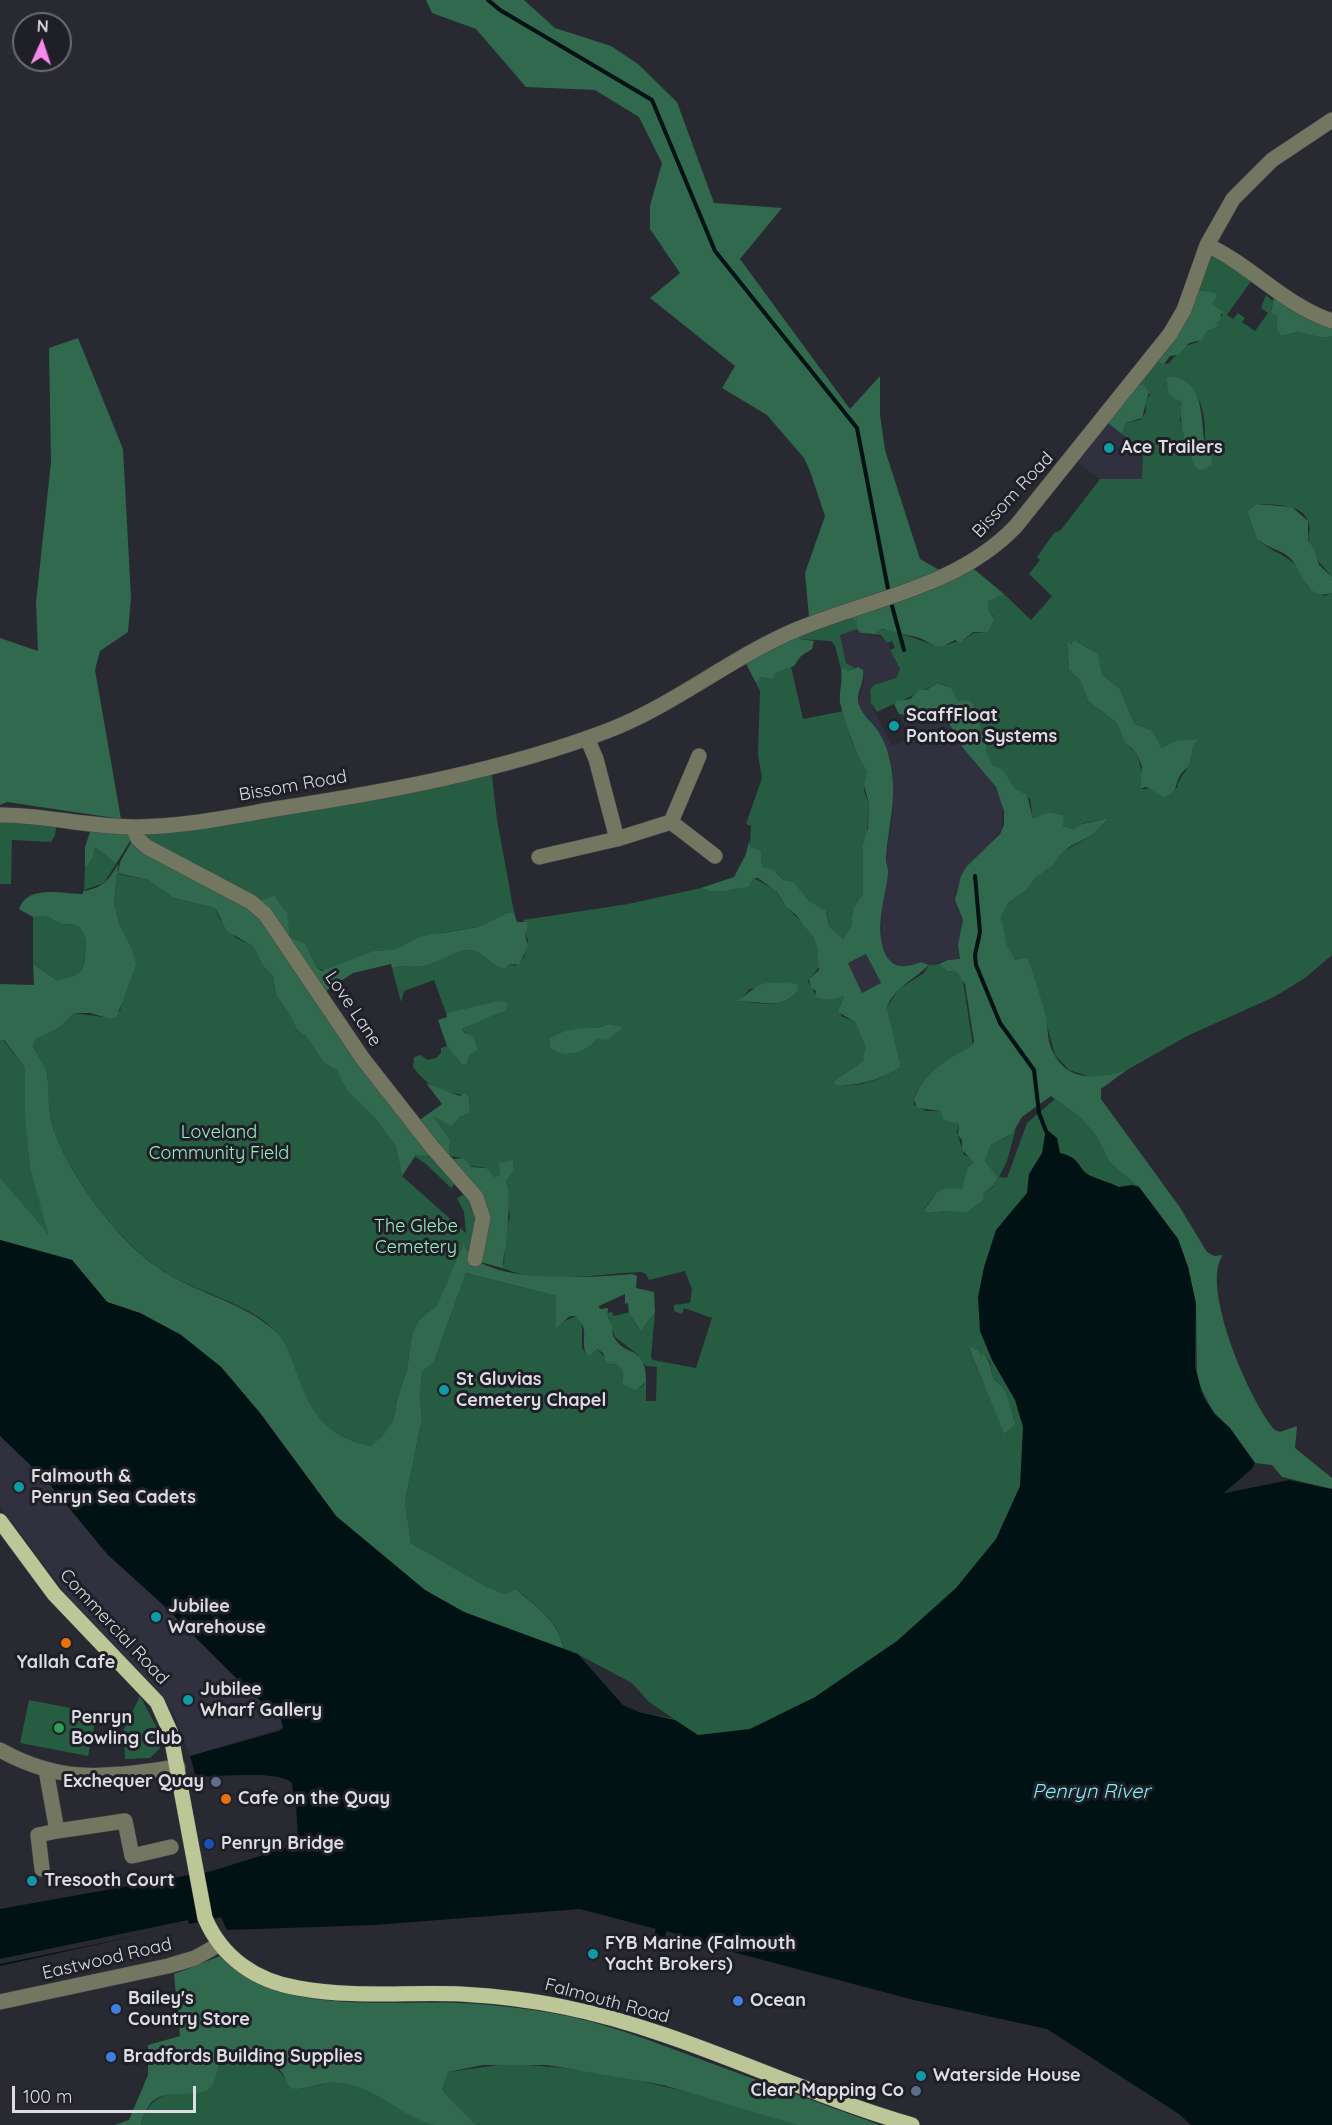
<!DOCTYPE html>
<style>
body{margin:0}
#map{position:relative;width:1332px;height:2125px;overflow:hidden;background:#292931;font-family:Quicksand,sans-serif}
canvas{display:block}
.north{position:absolute;left:12px;top:12px;width:60px;height:60px;box-sizing:border-box;background:#1f1f27;border:2px solid #6b6b72;border-radius:50%;rotate:3deg;font-size:16px;font-weight:700;line-height:24px;text-align:center;color:#dcdce2}
.north::after{content:'';display:block;margin:auto;width:21px;height:27px;background:#f888eb;clip-path:polygon(50% 0,100% 100%,50% 72%,0 100%)}
.scale{position:absolute;left:12px;top:2086px;width:184px;height:27px;box-sizing:border-box;border:3px solid #dcdce2;border-top:0;padding-left:8px;font-size:18px;line-height:21px;white-space:nowrap;color:#dcdce2;-webkit-text-stroke:4px #1f1f27;paint-order:stroke}
</style>
<div id="map">
<canvas width="1332" height="2125"></canvas>
<div class="north">N</div>
<div class="scale">100 m</div>
</div>
<script>
const ctx = document.querySelector('canvas').getContext('2d');
ctx.lineJoin = 'round';
function fillPath(path, color) {
  ctx.fillStyle = color;
  ctx.fill(path, 'evenodd');
}
function trace(path, color, width, dash) {
  ctx.strokeStyle = color;
  ctx.lineWidth = width;
  ctx.lineCap = dash ? 'butt' : 'round';
  ctx.setLineDash(dash || []);
  ctx.stroke(path);
}
function write(font, color, halo, rows, align = 'center') {
  ctx.font = font + ' Quicksand,sans-serif';
  ctx.lineWidth = 6;
  ctx.setLineDash([]);
  ctx.textBaseline = 'middle';
  ctx.strokeStyle = halo;
  ctx.fillStyle = color;
  for (const [text, x, y, turn = 0] of rows) {
    ctx.save();
    ctx.translate(x, y);
    ctx.rotate((+turn || 0) * Math.PI / 180);
    ctx.textAlign = isNaN(turn) ? turn : align;
    if (halo) ctx.strokeText(text, 0, 0);
    ctx.fillText(text, 0, 0);
    ctx.restore();
  }
}
const built = new Path2D(`
 M 1104,420 L 1144,450 L 1142,479 L 1100,479 L 1073,459 Z
 M 857,629 L 865,634 L 885,638 L 900,669 L 896,678 L 874,685 L 869,693 L 872,706 L 892,746 L 910,738 L 899,714 L 916,711 L 943,713 L 963,748 L 996,787 L 1003,803 L 1002,829 L 986,849 L 966,867 L 955,894 L 958,911 L 963,920 L 959,950 L 960,960 L 957,961 L 952,959 L 929,965 L 921,962 L 903,968 L 889,960 L 881,942 L 882,899 L 888,874 L 886,858 L 893,812 L 892,776 L 890,760 L 880,734 L 862,712 L 858,702 L 864,682 L 863,670 L 851,668 L 846,663 L 843,650 L 840,635 Z
 M 866,954 L 881,984 L 862,993 L 847,963 Z
 M 0,1436 L 47,1481 L 107,1554 L 160,1602 L 253,1695 L 280,1716 L 283,1728 L 190,1756 L 175,1717 L 160,1693 L 69,1598 L 0,1507 Z`);
const green = new Path2D(`
 M 1207,245 L 1254,277 L 1227,315 L 1233,319 L 1238,313 L 1245,318 L 1242,322 L 1255,331 L 1268,313 L 1261,308 L 1266,295 L 1273,301 L 1271,310 L 1277,317 L 1276,328 L 1281,336 L 1298,332 L 1323,338 L 1332,336 L 1332,577 C 1323,566 1313,557 1309,543 C 1307,537 1311,530 1309,524 C 1304,502 1272,505 1256,504 L 1247,511 L 1257,539 C 1277,557 1298,555 1307,586 L 1324,596 L 1332,593 L 1332,955 L 1305,978 L 1274,997 L 1187,1036 L 1127,1070 L 1096,1079 L 1069,1070 L 1055,1055 L 1029,960 C 1025,960 1018,962 1014,959 C 1005,953 1002,927 1001,917 L 1009,902 L 1027,890 L 1036,877 L 1064,851 L 1092,835 L 1109,818 L 1084,823 L 1072,829 L 1063,826 L 1063,815 L 1048,812 L 1033,820 L 1030,799 L 1015,789 L 1002,770 L 992,766 L 986,751 L 985,736 L 979,730 L 974,705 L 958,701 C 953,692 950,685 938,683 C 917,694 898,702 877,712 L 871,703 L 870,690 L 874,685 L 896,678 L 900,669 L 890,650 L 895,648 L 892,641 L 887,643 L 881,635 L 871,634 C 874,633 876,631 879,630 C 886,627 925,642 933,645 C 943,649 954,641 964,640 L 973,633 L 988,632 L 993,616 L 988,609 L 988,602 L 1004,594 L 1031,620 L 1052,596 L 1029,574 L 1040,560 L 1037,557 L 1054,533 L 1061,530 L 1100,479 L 1142,479 L 1143,450 L 1122,434 L 1126,423 L 1140,420 L 1146,412 L 1146,400 L 1150,395 L 1144,385 L 1138,386 L 1139,382 L 1145,380 L 1147,372 L 1157,362 L 1168,364 L 1185,346 L 1198,342 L 1207,331 L 1217,327 L 1214,324 L 1224,313 L 1212,304 L 1211,293 L 1197,290 ZM 1171,376 C 1195,383 1204,404 1205,428 C 1205,438 1204,443 1211,451 L 1196,468 L 1180,420 L 1182,402 C 1170,396 1166,391 1166,378 ZM 1074,640 L 1098,654 L 1102,674 L 1120,689 L 1134,723 L 1148,729 L 1162,748 L 1182,741 L 1197,739 C 1191,747 1193,753 1190,762 C 1187,773 1179,775 1177,788 L 1140,789 L 1142,772 L 1137,754 L 1130,748 L 1117,723 L 1088,701 L 1080,680 L 1069,670 L 1067,643 L 1071,644 Z
 M 848,617 L 857,621 L 857,629 L 840,635 L 846,663 L 855,668 L 848,671 L 841,669 L 835,646 L 831,641 L 798,639 L 799,634 Z
 M 791,667 L 803,719 L 844,711 L 852,742 L 867,770 L 864,791 L 869,804 L 867,834 L 863,844 L 863,894 L 853,908 L 851,927 L 843,939 L 829,926 L 827,913 L 809,901 L 794,882 L 783,880 L 776,872 L 762,867 L 761,851 L 750,846 L 751,826 L 746,824 L 762,778 L 758,755 L 760,691 L 756,683 L 761,677 L 771,679 L 776,673 Z
 M 491,767 L 497,820 L 514,912 L 507,913 L 478,927 L 441,933 L 397,949 L 373,951 L 326,971 L 317,968 L 305,943 L 290,937 C 285,918 292,914 274,898 L 259,901 L 148,846 L 134,828 Z
 M 0,815 L 57,821 L 55,836 L 51,842 L 12,840 L 11,884 L 0,884 Z
 M 95,847 L 116,864 L 104,883 L 84,890 L 85,868 L 93,858 Z
 M 118,864 L 119,874 L 148,880 L 174,898 L 215,908 L 219,918 L 236,938 L 255,947 L 263,966 L 273,976 L 276,995 L 288,1012 L 297,1030 L 306,1036 L 323,1062 L 337,1071 L 347,1091 L 374,1117 L 396,1147 L 402,1176 L 466,1233 L 464,1212 L 457,1198 L 469,1192 L 479,1202 L 470,1257 L 464,1244 L 437,1305 L 419,1320 L 412,1334 L 407,1370 L 398,1396 L 393,1421 L 382,1438 L 370,1446 C 312,1432 310,1401 286,1354 C 283,1347 279,1336 274,1330 C 252,1305 195,1291 166,1273 C 122,1246 69,1176 53,1128 C 47,1110 50,1092 47,1074 C 45,1063 37,1056 33,1046 L 36,1039 L 59,1028 L 74,1013 L 103,1017 L 120,1011 L 132,948 L 119,923 L 114,902 Z
 M 754,878 L 775,890 L 786,907 L 805,925 L 816,942 L 820,966 L 808,981 L 817,997 L 828,1000 L 839,995 L 844,996 L 840,1006 L 841,1016 L 855,1022 L 865,1047 L 864,1057 L 863,1061 L 833,1082 C 851,1092 884,1078 901,1067 L 887,1007 L 899,989 L 924,973 L 929,965 L 939,964 L 947,971 L 957,972 L 963,980 L 973,1046 C 954,1055 912,1080 914,1105 L 926,1111 L 942,1111 L 943,1117 L 959,1124 L 957,1132 L 964,1155 L 973,1158 L 974,1162 L 967,1168 L 962,1189 L 943,1189 L 937,1192 L 924,1209 L 928,1213 L 947,1211 L 966,1213 L 984,1200 L 982,1193 L 993,1187 L 998,1177 L 985,1161 L 991,1145 L 1009,1136 L 1016,1128 L 1007,1161 L 999,1177 L 1007,1178 L 1027,1123 L 1055,1099 L 1081,1118 L 1097,1137 L 1110,1163 L 1139,1187 L 1196,1304 L 1195,1366 L 1203,1396 L 1255,1463 L 1253,1468 L 1224,1493 L 1289,1480 L 1332,1489 L 1332,1959 L 1086,1480 L 686,1833 L 0,1240 L 336,1516 L 564,1649 C 559,1621 537,1607 516,1589 L 506,1594 L 487,1587 L 411,1543 L 405,1502 L 422,1418 L 420,1402 L 422,1372 L 434,1362 L 466,1273 L 556,1296 L 558,1324 L 576,1316 L 582,1324 L 582,1348 L 589,1357 L 597,1349 L 611,1364 L 618,1365 L 623,1372 L 622,1384 L 641,1387 L 646,1382 L 646,1401 L 656,1401 L 657,1367 L 646,1366 L 637,1354 L 615,1337 L 607,1313 L 612,1312 L 614,1316 L 630,1312 L 630,1316 L 641,1331 L 655,1312 L 651,1357 L 653,1360 L 696,1368 L 712,1318 L 684,1308 L 682,1314 L 674,1311 L 674,1305 L 690,1303 L 692,1289 L 685,1271 L 649,1280 L 646,1274 L 641,1272 C 603,1273 538,1286 504,1268 L 505,1231 L 510,1217 L 506,1181 L 514,1167 L 513,1161 L 500,1163 L 500,1175 L 495,1177 L 483,1167 L 469,1166 L 463,1158 L 449,1156 L 450,1140 L 432,1115 C 460,1128 446,1121 470,1113 L 469,1097 C 445,1090 433,1093 413,1067 L 414,1057 L 421,1055 L 427,1060 L 436,1058 L 441,1053 L 441,1048 L 447,1046 C 453,1049 456,1060 462,1065 L 467,1064 L 469,1056 L 477,1048 L 476,1043 L 462,1029 L 505,1011 L 507,1006 L 496,1002 L 446,1013 L 434,980 L 404,991 L 401,1002 L 392,968 C 404,965 412,968 424,966 C 437,964 459,949 469,950 C 485,952 490,967 506,969 L 509,964 L 516,966 L 524,957 L 528,940 L 525,935 L 528,927 L 523,920 L 628,904 L 701,888 C 715,896 733,888 748,886 ZM 783,983 L 798,991 C 783,1010 761,1003 739,1001 L 750,989 ZM 609,1024 L 622,1027 L 610,1038 L 597,1039 C 588,1052 560,1061 550,1047 L 549,1039 C 565,1028 577,1028 596,1028 C 601,1028 604,1025 609,1024 ZM 968,1347 L 978,1351 L 982,1358 L 984,1354 L 990,1362 L 993,1378 L 1004,1388 L 1014,1419 L 1004,1433 ZM 579,1655 L 632,1683 L 649,1702 L 674,1719 L 639,1712 L 623,1705 Z
 M 42,914 C 50,916 52,920 59,923 C 66,926 76,922 82,929 C 87,937 86,944 85,952 C 84,974 79,976 56,980 L 33,964 L 33,917 Z
 M 0,1040 L 3,1040 L 25,1068 L 25,1115 L 48,1236 L 0,1215 Z
 M 420,1154 L 431,1156 L 459,1179 L 451,1188 L 426,1164 L 414,1156 Z
 M 140,1696 L 162,1737 L 160,1748 L 150,1758 L 125,1759 L 124,1729 Z
 M 29,1700 L 97,1713 L 88,1756 L 20,1743 Z
 M 244,2055 C 269,2058 280,2069 293,2089 C 309,2089 324,2082 340,2082 C 374,2084 405,2112 435,2125 L 141,2125 C 148,2095 171,2090 199,2092 L 215,2074 L 219,2064 Z
 M 506,2064 C 607,2067 701,2094 797,2125 L 476,2125 L 442,2090 L 448,2072 Z`);
const forest = new Path2D(`
 M 426,0 L 524,0 L 555,28 L 611,46 L 638,64 L 677,102 L 714,203 L 782,208 L 740,259 L 850,409 L 880,376 L 880,415 L 885,450 L 920,559 L 941,571 L 809,617 L 805,573 L 825,516 L 810,471 L 804,458 L 767,415 L 722,388 L 735,366 L 650,298 L 680,273 L 650,229 L 650,206 L 662,163 L 639,117 L 595,90 L 526,87 L 476,29 L 432,13 Z
 M 1197,290 L 1215,293 L 1217,296 L 1212,304 L 1225,313 L 1221,314 L 1220,320 L 1215,324 L 1219,324 L 1217,327 L 1207,331 L 1202,340 L 1189,343 L 1178,355 L 1170,356 L 1164,364 L 1157,362 Z
 M 1274,296 L 1332,322 L 1332,336 L 1323,338 L 1298,332 L 1281,336 L 1276,328 L 1277,317 L 1271,312 Z
 M 78,338 L 123,449 L 131,597 L 128,632 L 100,651 L 95,670 L 121,819 L 7,802 L 0,805 L 0,638 L 38,651 L 36,602 L 51,462 L 49,348 Z
 M 1147,372 L 1145,380 L 1138,385 L 1144,385 L 1149,392 L 1142,418 L 1126,423 L 1122,434 L 1104,420 Z
 M 1171,376 C 1203,381 1201,414 1204,439 C 1206,451 1213,451 1212,465 L 1202,470 L 1196,468 C 1188,449 1177,423 1182,402 C 1169,397 1167,392 1166,378 Z
 M 1256,504 L 1292,507 L 1308,521 L 1308,541 L 1314,549 L 1319,565 L 1332,577 L 1332,593 C 1306,601 1304,573 1290,558 C 1282,550 1267,548 1257,539 L 1247,511 Z
 M 969,565 L 1004,594 L 988,602 L 988,609 L 994,619 L 988,632 L 973,632 L 960,643 L 955,640 L 944,646 L 935,646 L 920,638 L 882,629 L 874,634 L 861,633 L 857,629 L 857,621 L 848,617 Z
 M 799,634 L 799,639 L 814,641 L 812,649 L 801,656 L 794,666 L 776,673 L 772,679 L 761,677 L 756,683 L 742,656 Z
 M 1074,640 L 1098,654 L 1102,674 L 1120,689 L 1134,723 L 1152,731 L 1162,748 L 1176,741 L 1198,739 C 1191,747 1193,753 1190,762 C 1189,768 1184,770 1181,774 C 1174,784 1179,792 1164,797 L 1146,787 L 1140,789 L 1142,767 L 1137,754 L 1125,742 L 1117,723 L 1088,701 L 1080,680 L 1069,670 L 1067,642 L 1071,644 Z
 M 845,668 L 848,671 L 858,667 L 863,670 C 865,683 855,694 859,705 C 863,716 872,722 878,731 C 888,746 892,766 893,784 C 894,809 888,832 886,856 C 885,863 889,868 888,874 C 885,899 875,926 884,951 C 892,970 905,968 921,962 L 929,965 C 915,979 895,987 887,1007 L 901,1067 C 882,1079 857,1087 836,1085 L 833,1082 L 863,1061 L 865,1047 L 855,1022 L 838,1012 L 844,996 L 828,1000 L 815,997 L 816,991 L 811,988 L 809,979 L 819,970 L 817,947 L 813,937 L 796,915 L 786,907 L 777,892 L 758,878 L 754,878 L 748,887 C 733,888 715,896 701,888 L 734,877 L 746,854 L 749,841 L 750,846 L 761,851 L 762,867 L 774,870 L 783,880 L 794,882 L 809,901 L 826,911 L 829,926 L 843,939 L 851,927 L 853,908 L 863,894 L 863,844 L 868,828 L 869,804 L 864,785 L 867,770 C 859,764 842,713 840,702 C 839,691 843,680 841,669 ZM 866,954 L 881,983 L 862,993 L 848,963 Z
 M 938,683 L 951,688 L 958,701 L 968,700 L 974,705 L 976,718 L 980,723 L 979,730 L 986,740 L 986,751 L 992,765 L 1003,770 L 1015,789 L 1027,795 L 1033,819 L 1048,812 L 1064,815 L 1063,826 L 1072,829 L 1082,824 L 1109,818 L 1092,835 L 1069,847 L 1060,855 L 1053,865 L 1036,877 L 1027,890 L 1009,902 L 1001,917 L 1007,946 L 1015,960 L 1026,958 L 1029,960 C 1034,978 1040,995 1045,1013 C 1048,1024 1047,1035 1050,1045 C 1064,1083 1095,1080 1127,1070 L 1101,1089 L 1101,1099 L 1179,1206 L 1207,1252 L 1214,1256 L 1223,1255 C 1199,1285 1251,1405 1275,1430 L 1280,1432 L 1297,1426 L 1295,1448 L 1332,1478 L 1332,1489 L 1282,1477 L 1272,1465 L 1255,1463 L 1230,1429 L 1215,1415 L 1197,1381 L 1196,1304 L 1188,1267 L 1178,1239 L 1139,1187 L 1110,1163 L 1097,1137 L 1081,1118 L 1051,1096 L 1022,1117 L 1012,1134 L 991,1145 L 985,1161 L 998,1177 L 993,1186 L 983,1193 L 984,1200 L 966,1213 L 947,1211 L 928,1213 L 924,1210 L 937,1192 L 943,1189 L 962,1189 L 967,1168 L 974,1162 L 962,1150 L 962,1140 L 958,1135 L 959,1124 L 943,1120 L 941,1111 L 917,1108 L 914,1100 C 921,1074 950,1057 972,1046 L 974,1042 L 965,984 L 957,972 L 947,971 L 939,964 L 948,960 L 960,959 L 958,945 L 963,920 L 955,900 L 961,876 L 966,867 L 1000,834 L 1004,825 L 1004,811 L 996,787 L 963,748 L 943,713 L 922,718 L 916,711 L 907,715 L 899,714 L 894,704 L 897,701 L 910,699 L 919,690 L 926,690 Z
 M 92,826 L 135,833 L 116,864 L 95,847 L 93,858 L 85,868 L 85,847 Z
 M 136,834 L 250,902 L 431,1156 L 416,1155 L 402,1176 L 396,1147 L 374,1117 L 347,1091 L 337,1071 L 323,1062 L 306,1036 L 297,1030 L 288,1012 L 276,995 L 273,976 L 263,966 L 254,947 L 227,931 L 215,908 L 174,898 L 148,880 L 118,873 L 120,862 Z
 M 118,864 L 114,902 L 119,923 L 132,948 L 136,965 L 117,1016 L 111,1019 L 90,1013 L 74,1013 L 59,1028 L 36,1039 L 33,1046 C 37,1056 45,1063 47,1074 C 50,1092 47,1110 53,1128 C 69,1176 122,1247 166,1273 C 200,1294 244,1303 274,1330 C 285,1340 289,1353 294,1366 C 309,1409 322,1435 370,1446 L 382,1437 L 393,1421 L 398,1396 L 407,1370 L 412,1334 L 419,1320 L 437,1305 L 464,1243 C 475,1287 596,1277 632,1274 L 637,1276 L 636,1288 L 654,1292 L 655,1312 L 641,1331 L 629,1314 L 628,1303 L 625,1304 L 625,1294 L 599,1306 L 600,1309 L 608,1308 C 607,1315 608,1318 612,1325 C 613,1328 612,1332 613,1335 C 623,1359 647,1342 646,1382 L 636,1390 L 622,1384 L 623,1372 L 618,1365 L 606,1363 L 603,1353 L 597,1349 L 589,1357 C 579,1346 588,1336 582,1324 C 580,1321 577,1319 576,1316 L 570,1316 L 556,1328 L 556,1296 L 466,1273 L 434,1362 L 422,1372 L 420,1402 L 422,1418 L 405,1502 L 411,1543 L 487,1587 L 506,1594 L 516,1589 C 537,1608 559,1621 564,1650 L 464,1612 L 425,1590 L 336,1516 L 260,1413 L 221,1367 L 181,1335 L 140,1313 L 107,1302 L 72,1260 L 0,1240 L 0,1178 L 48,1234 L 30,1167 L 25,1115 L 25,1068 L 4,1040 L 0,1040 L 0,984 L 34,985 L 33,964 L 56,980 C 78,976 85,974 85,952 C 86,944 87,937 81,929 C 76,922 66,926 59,923 C 48,917 47,913 33,917 L 19,909 C 28,884 61,894 83,894 L 83,891 C 103,888 109,880 118,864 Z
 M 274,896 L 287,913 L 290,937 L 305,943 L 317,968 L 322,971 L 373,951 L 397,949 L 419,937 L 478,927 L 507,913 L 514,912 L 517,922 L 526,922 L 528,927 L 525,935 L 528,946 L 519,965 L 509,964 L 506,969 C 490,967 485,952 469,950 C 459,949 437,964 424,966 C 412,968 404,965 392,968 L 391,964 L 353,973 L 320,995 L 259,901 Z
 M 786,982 L 796,984 L 798,991 C 781,1011 761,1001 737,1001 C 747,995 755,985 767,983 C 774,982 779,984 786,982 Z
 M 498,1001 L 509,1003 L 505,1011 L 462,1029 L 465,1033 L 473,1036 L 478,1049 L 469,1056 L 467,1064 L 462,1065 L 447,1046 L 438,1020 L 447,1017 L 446,1013 Z
 M 609,1024 L 623,1027 L 608,1040 L 597,1039 C 588,1052 561,1061 550,1047 L 549,1039 C 565,1028 577,1028 596,1028 C 601,1028 604,1025 609,1024 Z
 M 426,1083 L 460,1096 L 464,1093 L 469,1097 L 470,1113 L 460,1117 L 451,1126 L 433,1116 L 450,1140 L 449,1156 L 454,1159 L 463,1158 L 471,1167 L 486,1168 L 495,1177 L 500,1175 L 499,1163 L 513,1160 L 514,1169 L 506,1181 C 512,1203 507,1222 506,1244 C 505,1253 502,1258 504,1268 L 509,1270 L 477,1261 L 483,1218 L 414,1124 L 442,1104 Z
 M 968,1346 L 978,1350 L 982,1357 L 983,1353 C 993,1365 990,1372 994,1379 C 996,1382 1002,1385 1004,1389 C 1008,1395 1013,1416 1015,1424 L 1004,1434 Z
 M 220,1956 C 276,2016 384,2000 459,2003 C 486,2004 513,2007 540,2011 C 596,2019 652,2041 705,2061 C 763,2082 821,2104 880,2125 L 797,2125 L 663,2085 L 547,2065 L 483,2065 L 448,2072 L 442,2090 L 476,2125 C 463,2125 447,2125 435,2125 C 402,2118 379,2088 343,2083 C 326,2080 310,2089 293,2089 C 287,2085 287,2080 283,2074 C 269,2053 239,2051 219,2064 L 214,2083 L 208,2090 C 178,2101 152,2080 141,2125 L 115,2125 L 129,2120 L 148,2075 L 148,2045 L 180,2036 L 174,1974 Z`);
const water = new Path2D(`
 M 1046,1129 L 1057,1138 L 1060,1153 C 1083,1158 1076,1169 1091,1176 C 1100,1180 1109,1182 1119,1187 L 1132,1185 L 1139,1187 L 1178,1239 L 1188,1267 L 1196,1304 L 1195,1366 L 1203,1396 L 1215,1414 L 1230,1428 L 1255,1463 L 1253,1468 L 1224,1493 L 1289,1480 L 1332,1489 L 1332,2125 L 1191,2125 L 1179,2114 L 1047,2029 L 914,2000 L 714,1947 L 667,1931 L 659,1951 L 650,1948 L 656,1929 L 580,1909 L 374,1925 L 227,1930 L 221,1917 L 0,1966 L 0,1909 L 212,1871 L 295,1845 L 298,1839 L 296,1802 L 294,1803 L 292,1783 C 279,1770 216,1777 196,1777 L 190,1756 L 279,1731 L 283,1728 L 280,1716 L 253,1695 L 160,1602 L 107,1554 L 47,1481 L 0,1436 L 0,1240 L 72,1260 L 107,1302 L 140,1313 L 181,1335 L 221,1367 L 260,1413 L 336,1516 L 425,1590 L 464,1612 L 578,1654 L 623,1705 L 639,1712 L 675,1720 L 698,1735 L 750,1729 L 815,1697 L 897,1641 L 956,1588 L 996,1539 L 1020,1486 L 1023,1427 L 1015,1400 L 992,1360 L 980,1331 L 978,1297 L 984,1267 L 996,1230 L 1027,1193 L 1029,1174 L 1042,1153 Z`);
const pier = new Path2D(`
 M 188,1920 L 189,1925 L 0,1964 L 0,1959 Z`);
const stream = new Path2D(`
 M 488,0 L 500,10 L 652,100 L 715,251 L 857,428 L 889,594
 M 891,602 L 904,650
 M 975,876 L 980,932 L 975,955 L 976,965 L 1000,1023 L 1034,1070 L 1039,1113 L 1046,1131`);
const minor = new Path2D(`
 M 1207,245 C 1252,266 1284,305 1332,321
 M 587,738 L 596,759 L 617,839 L 671,822 L 699,756
 M 0,815 C 45,815 90,827 135,827 C 182,827 229,817 275,809 C 386,792 501,771 607,731 C 675,705 731,657 798,629 C 873,598 958,587 1016,526 L 1170,334 L 1184,310 L 1207,245 L 1233,199 L 1272,160 L 1332,120
 M 671,822 L 715,856
 M 133,827 L 138,839 L 147,847 L 251,902 L 265,914 L 363,1059 L 432,1147 L 476,1197 L 483,1218 L 475,1259
 M 539,857 L 617,839
 M 0,1750 C 65,1786 108,1776 178,1767
 M 46,1770 L 57,1831 L 125,1821 L 132,1856 L 171,1847
 M 42,1869 L 38,1835 L 57,1831
 M 0,2002 L 168,1966 L 195,1958 L 220,1944`);
const major = new Path2D(`
 M 0,1521 L 54,1594 L 157,1702 L 170,1731 L 205,1918 C 222,1958 256,1981 298,1988 C 352,1998 407,1992 461,1994 C 495,1996 531,2000 564,2007 C 684,2031 794,2091 912,2125`);
const markers = [
 [1109,448,6,"#0f9aa8"],
 [894,726,6,"#0f9aa8"],
 [444,1390,6,"#0f9aa8"],
 [19,1487,6,"#0f9aa8"],
 [156,1617,6,"#0f9aa8"],
 [66,1643,6,"#e8710a"],
 [188,1700,6,"#0f9aa8"],
 [59,1728,6,"#2e9e5b"],
 [216,1782,6,"#5c6f8a"],
 [226,1799,6,"#e8710a"],
 [209,1844,6,"#1a4fb4"],
 [32,1881,6,"#0f9aa8"],
 [593,1954,6,"#0f9aa8"],
 [738,2001,6,"#3f7fe0"],
 [116,2009,6,"#3f7fe0"],
 [111,2057,6,"#3f7fe0"],
 [921,2076,6,"#0f9aa8"],
 [916,2091,6,"#5c6f8a"]
];
const poiNames = [
 ["Ace Trailers",1121,448],
 ["ScaffFloat",906,716],
 ["Pontoon Systems",906,737],
 ["St Gluvias",456,1380],
 ["Cemetery Chapel",456,1401],
 ["Falmouth &",31,1477],
 ["Penryn Sea Cadets",31,1498],
 ["Jubilee",168,1607],
 ["Warehouse",168,1628],
 ["Yallah Cafe",66,1663,"center"],
 ["Jubilee",200,1690],
 ["Wharf Gallery",200,1711],
 ["Penryn",71,1718],
 ["Bowling Club",71,1739],
 ["Exchequer Quay",204,1782,"right"],
 ["Cafe on the Quay",238,1799],
 ["Penryn Bridge",221,1844],
 ["Tresooth Court",44,1881],
 ["FYB Marine (Falmouth",605,1944],
 ["Yacht Brokers)",605,1965],
 ["Bailey's",128,1999],
 ["Country Store",128,2020],
 ["Ocean",750,2001],
 ["Bradfords Building Supplies",123,2057],
 ["Waterside House",933,2076],
 ["Clear Mapping Co",904,2091,"right"]
];
const streetNames = [
 ["Bissom Road",1013,495,-47],
 ["Bissom Road",293,786,-10],
 ["Love Lane",353,1009,56],
 ["Commercial Road",114,1627,47],
 ["Eastwood Road",107,1959,-13],
 ["Falmouth Road",607,2001,15]
];
const parkNames = [
 ["Loveland",219,1133],
 ["Community Field",219,1154],
 ["The Glebe",416,1227],
 ["Cemetery",416,1248]
];
const waterNames = [
 ["Penryn River",1091,1792]
];
fillPath(built, '#30303e');
fillPath(green, '#265c42');
fillPath(forest, '#30694d');
fillPath(water, '#001214');
fillPath(pier, '#292931');
trace(stream, '#001214', 4);
trace(minor, '#46464d', 16);
trace(major, '#46464d', 16);
trace(minor, '#737761', 15);
trace(major, '#bdc696', 15);
for (const [x, y, r, color] of markers) {
  const dot = new Path2D();
  dot.arc(x, y, r, 0, 2 * Math.PI);
  ctx.fillStyle = color;
  ctx.fill(dot);
  trace(dot, '#1f1f27', 2);
}
write('bold 18px', '#dcdce2', '#1f1f27', poiNames, 'left');
write('18px', '#dcdce2', '#1f1f27', streetNames);
write('18px', '#98efc2', '#1f1f27', parkNames);
write('italic 20px', '#7beff8', '#1f1f27', waterNames);
</script>
